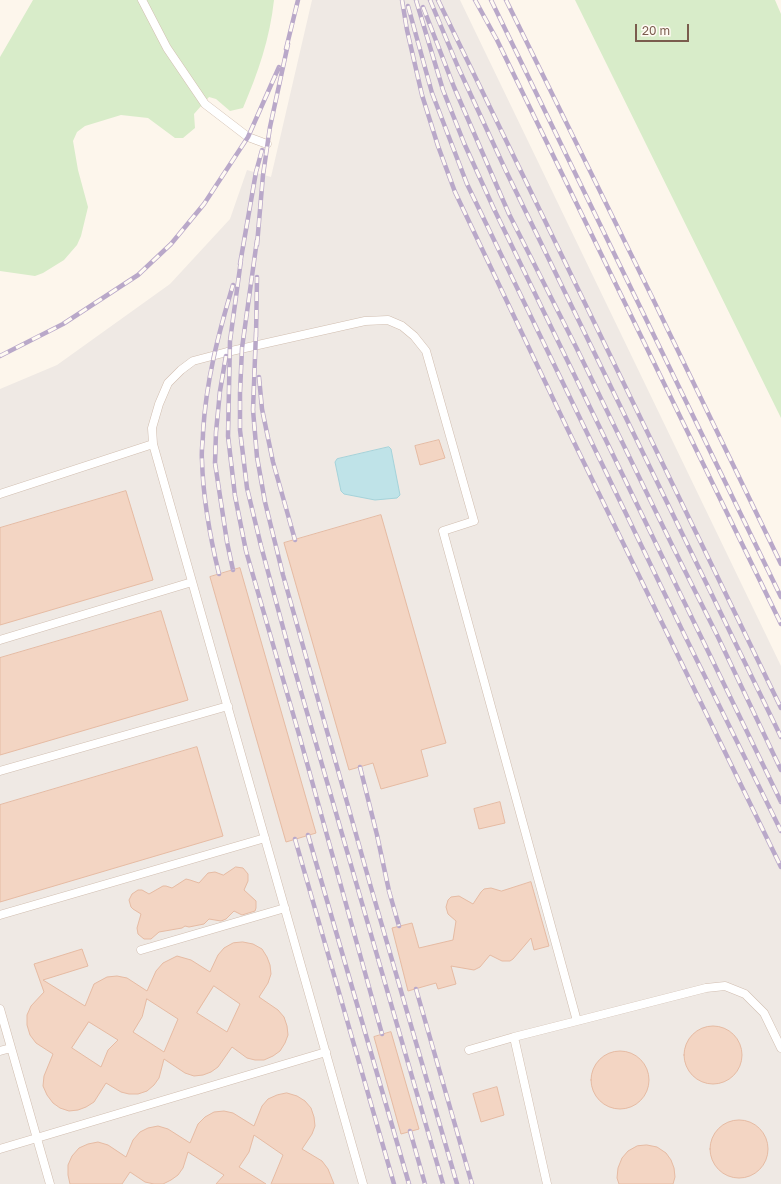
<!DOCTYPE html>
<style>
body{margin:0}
#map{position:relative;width:781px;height:1184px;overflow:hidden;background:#fdf6ec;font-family:"Golos Text",sans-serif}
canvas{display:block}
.scale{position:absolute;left:635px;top:24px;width:54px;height:18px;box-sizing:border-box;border:2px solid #7a5c4d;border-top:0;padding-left:5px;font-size:12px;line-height:14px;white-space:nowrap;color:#7a5c4d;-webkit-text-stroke:3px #fffaf3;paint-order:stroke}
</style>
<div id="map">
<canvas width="781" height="1184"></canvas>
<div class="scale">20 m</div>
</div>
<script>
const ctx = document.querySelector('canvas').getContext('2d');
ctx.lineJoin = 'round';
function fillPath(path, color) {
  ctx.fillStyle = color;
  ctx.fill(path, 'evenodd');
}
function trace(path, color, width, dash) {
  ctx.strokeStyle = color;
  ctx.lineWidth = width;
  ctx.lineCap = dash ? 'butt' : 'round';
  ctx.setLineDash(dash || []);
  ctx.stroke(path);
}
const industrial = new Path2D(`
 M 312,0 L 460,0 L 781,666 L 781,1184 L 0,1184 L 0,389 L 57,365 L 170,284 L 230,219 L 247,170 L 271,177 Z`);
const green = new Path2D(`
 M 33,0 L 274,0 C 270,38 258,73 243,108 L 230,111 L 216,99 L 209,97 L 194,114 L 195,128 L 183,138 L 175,138 L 148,118 L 121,115 L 85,126 L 77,132 L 73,141 L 78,170 L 88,207 L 81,236 L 77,245 L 64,260 L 43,273 L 35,276 L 0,271 L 0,57 Z
 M 575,0 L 775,0 L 781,14 L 781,418 Z`);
const water = new Path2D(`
 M 389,447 L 391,449 L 400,495 L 397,498 L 375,500 L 344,494 L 341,491 L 335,462 L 337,459 Z`);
const building = new Path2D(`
 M 439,440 L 445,458 L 420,465 L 415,446 Z
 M 126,491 L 153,580 L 0,625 L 0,528 Z
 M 381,515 L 446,743 L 421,750 L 428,776 L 381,789 L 373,763 L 349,770 L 284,543 Z
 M 240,568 L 316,833 L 286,842 L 210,577 Z
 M 161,611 L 188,700 L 0,755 L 0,658 Z
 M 197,747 L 223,836 L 0,902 L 0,805 Z
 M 500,802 L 505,823 L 479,829 L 474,809 Z
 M 236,867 L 243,868 L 248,874 L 248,881 L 244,890 L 256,901 L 256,908 L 255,911 L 242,915 L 234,911 L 226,919 L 221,921 L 209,919 L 204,924 L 189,927 L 185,926 L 182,928 L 159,932 L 151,939 L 144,939 L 138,934 L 137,928 L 141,914 L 133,909 L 131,907 L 129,900 L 132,894 L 138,890 L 142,890 L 149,894 L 163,886 L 166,886 L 172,888 L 186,879 L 190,880 L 199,883 L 208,873 L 215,872 L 223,875 Z
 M 531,882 L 549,946 L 534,950 L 531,938 L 513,959 L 510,961 L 502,961 L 490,955 L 480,967 L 474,970 L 451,966 L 456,984 L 438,989 L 436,983 L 408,991 L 392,928 L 412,923 L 419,948 L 453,940 L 456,921 L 448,914 L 446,907 L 448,900 L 451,897 L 459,896 L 473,904 L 481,892 L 484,889 L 491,888 L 501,891 Z
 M 243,942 L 253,944 L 262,949 L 267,957 L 270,965 L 271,974 L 268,983 L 259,997 L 278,1010 L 284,1017 L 287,1026 L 288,1035 L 285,1043 L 280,1051 L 273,1056 L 264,1060 L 255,1060 L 247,1058 L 232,1047 L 218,1067 L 211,1072 L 203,1075 L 194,1076 L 185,1073 L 164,1059 L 159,1078 L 154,1085 L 147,1091 L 138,1094 L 129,1094 L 121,1092 L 106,1083 L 94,1102 L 86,1107 L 78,1110 L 69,1111 L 60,1108 L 53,1103 L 47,1095 L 43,1086 L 44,1076 L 53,1054 L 36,1043 L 30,1035 L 27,1025 L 27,1015 L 31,1006 L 44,992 L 34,964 L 82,949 L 88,966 L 43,980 L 85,1006 L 94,984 L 107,977 L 117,976 L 127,978 L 147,991 L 156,971 L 163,963 L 177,956 L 191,960 L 210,972 L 218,955 L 224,948 L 233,943 ZM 214,986 L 240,1004 L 227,1032 L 197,1013 ZM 147,999 L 178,1019 L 164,1052 L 133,1032 L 142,1017 ZM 89,1022 L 118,1040 L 108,1050 L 101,1067 L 72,1048 Z
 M684 1055a29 29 0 1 1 58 0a29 29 0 1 1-58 0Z
 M 391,1032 L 419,1129 L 401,1134 L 374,1037 Z
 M591 1080a29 29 0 1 1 58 0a29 29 0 1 1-58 0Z
 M 497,1087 L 504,1115 L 481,1122 L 473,1094 Z
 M 287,1093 L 297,1096 L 305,1101 L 311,1108 L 314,1117 L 315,1126 L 312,1134 L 302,1149 L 322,1161 L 328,1169 L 334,1184 L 271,1184 L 283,1155 L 254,1135 L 249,1152 L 239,1167 L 266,1184 L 216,1184 L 224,1175 L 188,1152 L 183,1168 L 178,1175 L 171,1180 L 163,1184 L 154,1184 L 145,1182 L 130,1172 L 122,1184 L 70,1184 L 68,1175 L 68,1165 L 72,1156 L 79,1148 L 88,1144 L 98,1142 L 108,1145 L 126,1157 L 133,1140 L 140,1132 L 148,1128 L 158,1126 L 168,1129 L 190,1143 L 198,1124 L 205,1117 L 214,1112 L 224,1111 L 233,1113 L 254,1126 L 262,1106 L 268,1099 L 277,1095 Z
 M710 1149a29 29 0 1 1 58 0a29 29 0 1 1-58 0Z
 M 647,1145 L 657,1147 L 666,1153 L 671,1160 L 674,1168 L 675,1177 L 673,1184 L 619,1184 L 617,1178 L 618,1168 L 622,1158 L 628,1151 L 637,1146 Z`);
const lane = new Path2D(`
 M 142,0 L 167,48 L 205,104 L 248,137 L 267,144
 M 153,444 L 152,428 L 159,404 L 168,383 L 181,370 L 193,361 L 227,352 L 365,321 L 388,320 L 402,326 L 414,336 L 426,351 L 474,521 L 443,531 L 577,1021 L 514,1037 L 547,1184
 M 0,494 L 153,444 L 363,1184
 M 0,640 L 192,582
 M 0,771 L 228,706
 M 0,915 L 265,838
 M 141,950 L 285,908
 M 0,1009 L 50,1184
 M 577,1021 L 706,988 L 725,986 L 745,994 L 764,1013 L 781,1048
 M 469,1050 L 514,1037
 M 0,1051 L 11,1048
 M 0,1149 L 326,1052`);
const rail = new Path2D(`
 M 402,0 L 407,30 L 422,95 L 438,146 L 455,192 L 567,428 L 781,867
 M 416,0 L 443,90 L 464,143 L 494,209 L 781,802
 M 430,0 L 458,67 L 506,171 L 781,737
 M 438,0 L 781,708
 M 475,0 L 497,40 L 781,624
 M 491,0 L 781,597
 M 506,0 L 652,297 L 781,564
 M 408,6 L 432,93 L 467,184 L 685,636 L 781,831
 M 423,7 L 454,87 L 509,214 L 577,349 L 672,545 L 717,635 L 781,770
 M 286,49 L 298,0
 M 257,240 L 242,348 L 240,393 L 240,430 L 247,488 L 261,546 L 291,657 L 443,1184
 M 257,245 L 263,175 L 270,127 L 288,44
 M 241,260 L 230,341 L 228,436 L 235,496 L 246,551 L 300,738 L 382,1034
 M 240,264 L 256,172 L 262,150
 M 256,332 L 253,410 L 257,457 L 265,502 L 283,575 L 370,884 L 457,1184
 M 256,337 L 257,277
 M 0,356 L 63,324 L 138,275 L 171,244 L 204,204 L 248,137 L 279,67
 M 226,356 L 220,391 L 216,432 L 215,463 L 227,542 L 233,570
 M 259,377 L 262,409 L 273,462 L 295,540
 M 219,574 C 210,537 203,498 202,460 C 201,451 203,442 203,433 C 206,381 218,335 233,285
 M 360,767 L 377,835 L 389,891 L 399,926
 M 308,835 L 409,1184
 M 295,839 L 394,1184
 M 416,989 L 472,1184
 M 410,1131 L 425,1184`);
fillPath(industrial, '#efe9e4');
fillPath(green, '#d8ecc9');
fillPath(water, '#bfe3e8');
trace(water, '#a5d3da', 1);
fillPath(building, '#f3d5c3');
trace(building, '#e6bba3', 1);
trace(lane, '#d1beb0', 9);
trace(lane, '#fff', 8);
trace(rail, '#b9a8c9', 4.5);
trace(rail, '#fffaf3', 3, [9]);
</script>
